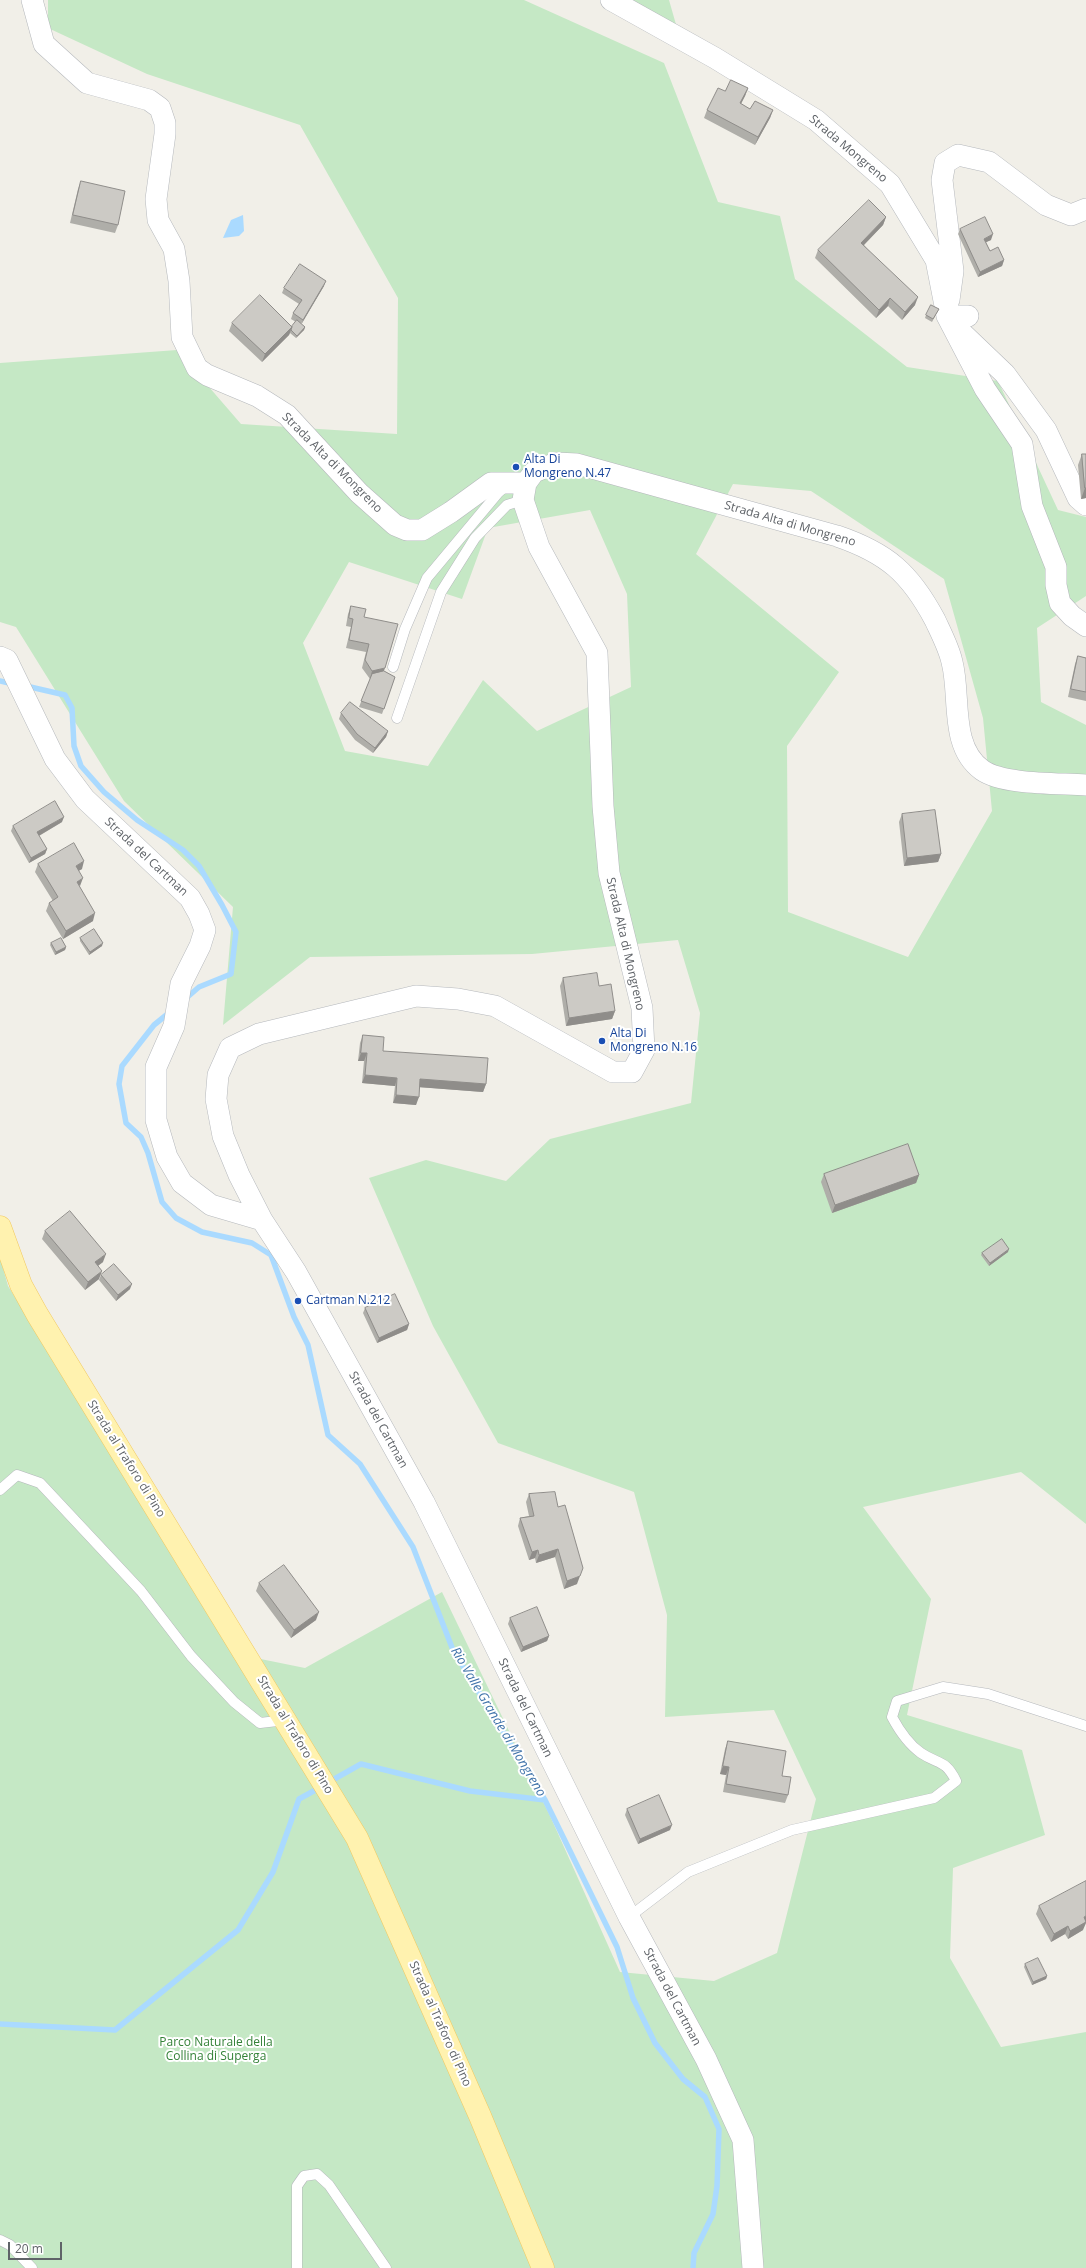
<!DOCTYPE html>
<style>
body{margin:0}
#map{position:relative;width:1086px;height:2268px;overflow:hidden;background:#f1efe8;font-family:"Open Sans",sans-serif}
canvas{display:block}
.scale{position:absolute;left:8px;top:2242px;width:54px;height:18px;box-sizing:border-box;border:2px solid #5f6368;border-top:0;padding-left:5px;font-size:12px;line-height:14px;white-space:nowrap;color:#5f6368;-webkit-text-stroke:3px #fff;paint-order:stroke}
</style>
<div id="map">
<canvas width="1086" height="2268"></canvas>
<div class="scale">20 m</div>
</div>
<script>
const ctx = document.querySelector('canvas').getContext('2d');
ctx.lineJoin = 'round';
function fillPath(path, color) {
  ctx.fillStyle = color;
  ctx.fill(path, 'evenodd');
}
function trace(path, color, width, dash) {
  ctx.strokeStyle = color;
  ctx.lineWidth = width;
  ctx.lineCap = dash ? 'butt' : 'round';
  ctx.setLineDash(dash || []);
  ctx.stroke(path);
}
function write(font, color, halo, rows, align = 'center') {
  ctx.font = font + ' "Open Sans",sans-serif';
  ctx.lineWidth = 4;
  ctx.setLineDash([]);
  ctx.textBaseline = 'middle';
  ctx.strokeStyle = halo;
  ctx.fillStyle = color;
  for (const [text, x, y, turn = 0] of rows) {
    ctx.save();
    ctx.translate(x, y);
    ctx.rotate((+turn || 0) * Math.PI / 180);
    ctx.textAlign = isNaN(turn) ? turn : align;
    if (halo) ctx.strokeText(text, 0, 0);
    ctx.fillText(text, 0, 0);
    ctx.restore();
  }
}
const green = new Path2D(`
 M 48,0 L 524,0 L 664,63 L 718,202 L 780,216 L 795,279 L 907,367 L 998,381 L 1058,510 L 1086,517 L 1086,596 L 1037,628 L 1041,702 L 1086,725 L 1086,1524 L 1021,1472 L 863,1507 L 931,1599 L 907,1715 L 1022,1750 L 1045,1835 L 953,1868 L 950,1958 L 1001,2047 L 1086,2032 L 1086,2268 L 0,2268 L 0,1257 L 8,1286 L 143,1499 L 236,1654 L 305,1668 L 442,1592 L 551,1818 L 620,1972 L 714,1981 L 777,1953 L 816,1799 L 774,1710 L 665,1717 L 667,1615 L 634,1492 L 498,1443 L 433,1326 L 369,1178 L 426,1160 L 506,1181 L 550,1139 L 691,1103 L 700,1013 L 678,940 L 532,954 L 310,957 L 223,1025 L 233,907 L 124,801 L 16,627 L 0,622 L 0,363 L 177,350 L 241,424 L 397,434 L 398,298 L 300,125 L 147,74 L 48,28 ZM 733,484 L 811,491 L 944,579 L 983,718 L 992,811 L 908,957 L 788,912 L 787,746 L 839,672 L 696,554 ZM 590,510 L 627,594 L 631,687 L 537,731 L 483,680 L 428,766 L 345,751 L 303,643 L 349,562 L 462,599 L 488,528 Z
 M 626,0 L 669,0 L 677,28 Z`);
const water = new Path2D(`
 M 243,215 L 244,231 L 239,236 L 223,238 L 231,220 Z`);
const stream = new Path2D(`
 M 0,681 L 13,684
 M 26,686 L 65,695 L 72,708 L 74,746 L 81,766 L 104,792 L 137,820 L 183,850 L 199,866 L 222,905 L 236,932 L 231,974 L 199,987 L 184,1000
 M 170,1012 L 154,1025 L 122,1066 L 119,1084 L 126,1123 L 141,1137 L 148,1153 L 162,1202 L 176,1218 L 202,1232 L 252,1243 L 271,1255 L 294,1317 L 308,1345 L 328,1435 L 360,1464 L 413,1547 L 453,1650 L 545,1800 L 617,1947 L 633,1998 L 655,2043 L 683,2079 L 705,2097 L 719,2129 L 717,2186 L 713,2214 L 694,2253 L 693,2268
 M 329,1782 L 361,1764 L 470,1791 L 545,1800
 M 0,2024 L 115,2030 L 238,1930 L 273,1872 L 299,1799 L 321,1787`);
const service = new Path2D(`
 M 393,667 L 405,629 L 427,578 L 498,493 L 507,485
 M 397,718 L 441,592 L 475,538 L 507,505 L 523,500
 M 0,1490 L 17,1475 L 40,1483 L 141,1591 L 191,1656 L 234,1702 L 260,1723 L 286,1720
 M 629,1917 L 688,1872 L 792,1830 L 934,1798 L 956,1781 C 945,1759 939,1765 921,1753 C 908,1744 899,1730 892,1717 L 897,1701 L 943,1687 L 988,1694 L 1086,1726
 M 0,2240 L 10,2245 L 32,2268
 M 297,2268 L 297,2186 L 304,2176 L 317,2174 L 329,2185 L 386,2268`);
const minor = new Path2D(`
 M 32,0 L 44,44 L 87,83 L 149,100 L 160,108 L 165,123 L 165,134 L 156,199 L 158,220 L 174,249 L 179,281 L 182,337 L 197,368 L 207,375 L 257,396 L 287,415 L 359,493 L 395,525 L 407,530 L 422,530 L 451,512 L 491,483 L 526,483
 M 611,0 L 715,58 L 816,120 L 890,184 L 936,260 L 947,316 L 985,389 L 1022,444 L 1032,506 L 1056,567 L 1056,585 L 1060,603 L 1072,616 L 1086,626
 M 949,300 L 953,271 L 942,180 L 945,163 L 958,155 L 989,162 L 1046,205 L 1071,215 L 1086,209
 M 947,316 L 968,316
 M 960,331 L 1005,374 L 1046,430 L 1078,498 L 1086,505
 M 0,657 L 7,660 L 55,759 L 85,799 L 190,898 L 199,914 L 205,930 L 200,946 L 181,984 L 174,1026 L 156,1067 L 156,1120 L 167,1157 L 182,1183 L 211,1205 L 262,1220
 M 753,2268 L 743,2140 L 706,2059 L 629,1917 L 424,1502 L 296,1272 L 262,1220 L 239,1175 L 223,1136 L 216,1099 L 218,1075 L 230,1048 L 259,1034 L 416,996 L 458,999 L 495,1006 L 613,1072 L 632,1072 L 644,1050 L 642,1008 L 609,873 L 603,806 L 597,653 L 539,547 L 523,500 L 526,483 L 534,472 L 556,463 L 577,464 L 837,536 C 887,553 910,573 935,620 C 941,633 949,648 952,662 C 961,696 949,746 982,770 C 1003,785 1059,783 1086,785`);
const primary = new Path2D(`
 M 0,1227 L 21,1285 L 37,1314 L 357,1838 L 480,2116 L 543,2268`);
const wall = new Path2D(`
 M 748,88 L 745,96 L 741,104 L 750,109 L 773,110 L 770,118 L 755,145 L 704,118 L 707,110 L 725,91 Z
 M 81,181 L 118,225 L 115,233 L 70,223 L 78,189 Z
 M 886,217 L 883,225 L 864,245 L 915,305 L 902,320 L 888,306 L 876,318 L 815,258 L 818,250 Z
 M 960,229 L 991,240 L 986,242 L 990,251 L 1004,260 L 1002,266 L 978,277 L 958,234 Z
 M 324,286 L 301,324 L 305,327 L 304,330 L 296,338 L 290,333 L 289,335 L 262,362 L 229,331 L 232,323 L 292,326 L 296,322 L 291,319 L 293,313 L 299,304 L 282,293 L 284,288 Z
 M 939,309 L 932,322 L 925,318 L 926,315 Z
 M 1082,454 L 1086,454 L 1086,498 L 1081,499 L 1078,465 Z
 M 351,606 L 364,617 L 384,671 L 395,677 L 382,714 L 359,707 L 370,679 L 362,668 L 366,652 L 346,648 L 351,627 L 346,626 L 348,614 Z
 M 1078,656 L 1086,658 L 1086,701 L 1068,697 L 1075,664 Z
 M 341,713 L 388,731 L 386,737 L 373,753 L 355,740 L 339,719 Z
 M 902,814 L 941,854 L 938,862 L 904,866 L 899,822 Z
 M 62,822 L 39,836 L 47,849 L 45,854 L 29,863 L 11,831 L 13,826 Z
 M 38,864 L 82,869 L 78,871 L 80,887 L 93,921 L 63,939 L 46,911 L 49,903 L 53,901 L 35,872 Z
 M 80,938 L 102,946 L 89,955 L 80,941 Z
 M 51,943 L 66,947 L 65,950 L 55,955 L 50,945 Z
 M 563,978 L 599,986 L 615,1011 L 612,1019 L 566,1026 L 560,986 Z
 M 363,1035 L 383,1051 L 486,1084 L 483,1092 L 419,1087 L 416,1105 L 393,1103 L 395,1086 L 362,1083 L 364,1061 L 358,1061 L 360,1043 Z
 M 824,1174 L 919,1175 L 916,1183 L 832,1213 L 821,1182 Z
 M 45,1231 L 103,1262 L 98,1266 L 99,1279 L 85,1290 L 42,1239 Z
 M 1008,1252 L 989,1266 L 981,1255 L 982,1253 Z
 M 101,1275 L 130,1289 L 116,1301 L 99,1280 Z
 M 365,1308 L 409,1324 L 407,1330 L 377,1343 L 363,1313 Z
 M 529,1494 L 558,1507 L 577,1584 L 564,1589 L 555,1557 L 536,1563 L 535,1558 L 529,1560 L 518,1526 L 520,1518 L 529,1516 L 526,1502 Z
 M 259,1583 L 316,1620 L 291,1638 L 256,1591 Z
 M 510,1618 L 549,1636 L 547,1641 L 521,1652 L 508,1624 Z
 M 728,1741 L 782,1776 L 788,1795 L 785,1803 L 723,1792 L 726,1775 L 720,1774 L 725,1749 Z
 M 627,1809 L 670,1830 L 638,1844 L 625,1815 Z
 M 1039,1906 L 1083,1930 L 1068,1939 L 1065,1934 L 1051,1942 L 1036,1914 Z
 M 1025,1964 L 1047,1976 L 1046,1979 L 1032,1985 L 1024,1967 Z`);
const shadedWall = new Path2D(`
 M 748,88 L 745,96 L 737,111 L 740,103 Z
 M 773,110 L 770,118 L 755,145 L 758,137 Z
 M 886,217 L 883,225 L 858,251 L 861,243 Z
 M 993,234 L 991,240 L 982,244 L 984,239 Z
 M 1004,260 L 1002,266 L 978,277 L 980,272 Z
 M 326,281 L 324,286 L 301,325 L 303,320 Z
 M 918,297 L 915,305 L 902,320 L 905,312 Z
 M 890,298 L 888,306 L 876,318 L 879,310 Z
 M 292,327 L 289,335 L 262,362 L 265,354 Z
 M 305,327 L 304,330 L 296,338 L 297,336 Z
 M 1085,488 L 1086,488 L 1086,498 L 1081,499 Z
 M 385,668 L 382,676 L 370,679 L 372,671 Z
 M 388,731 L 386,737 L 373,753 L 375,748 Z
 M 64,817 L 62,822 L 35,838 L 37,832 Z
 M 47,849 L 45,854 L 29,863 L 31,858 Z
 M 941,854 L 938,862 L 904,866 L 907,858 Z
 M 84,861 L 82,869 L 73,874 L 76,866 Z
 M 83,878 L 80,886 L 77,882 Z
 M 95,913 L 93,921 L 63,939 L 66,931 Z
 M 103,943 L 102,946 L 89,955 L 90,952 Z
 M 66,947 L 65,950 L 55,955 L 56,952 Z
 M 615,1011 L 612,1019 L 566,1026 L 569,1018 Z
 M 361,1053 L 367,1053 L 364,1061 L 358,1061 Z
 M 365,1075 L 397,1078 L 395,1086 L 362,1083 Z
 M 420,1079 L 486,1084 L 483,1092 L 417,1087 Z
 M 396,1095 L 419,1097 L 416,1105 L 393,1103 Z
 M 919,1175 L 916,1183 L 832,1213 L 835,1205 Z
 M 1009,1249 L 1008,1252 L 989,1266 L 990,1263 Z
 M 106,1254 L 103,1262 L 92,1270 L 95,1262 Z
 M 102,1271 L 99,1279 L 85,1290 L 88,1282 Z
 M 132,1284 L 130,1289 L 116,1301 L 118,1295 Z
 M 409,1324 L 407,1330 L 377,1343 L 379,1338 Z
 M 558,1549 L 555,1557 L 536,1563 L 539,1555 Z
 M 538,1550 L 535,1558 L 529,1560 L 532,1552 Z
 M 580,1576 L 577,1584 L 564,1589 L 567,1581 Z
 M 319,1612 L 316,1620 L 291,1638 L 294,1630 Z
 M 549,1636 L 547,1641 L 521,1652 L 523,1647 Z
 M 723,1766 L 729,1767 L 726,1775 L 720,1774 Z
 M 672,1825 L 670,1830 L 638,1844 L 640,1839 Z
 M 1086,1916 L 1086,1923 L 1083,1930 L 1068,1939 L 1070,1931 L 1084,1917 Z
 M 1068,1926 L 1065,1934 L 1051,1942 L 1054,1934 Z
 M 1047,1976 L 1046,1979 L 1032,1985 L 1033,1982 Z`);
const building = new Path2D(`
 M 731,80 L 748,88 L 740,103 L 750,109 L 755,101 L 773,110 L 758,137 L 707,110 L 718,88 L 725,91 Z
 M 81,181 L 125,191 L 118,225 L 73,215 Z
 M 869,200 L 886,217 L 861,243 L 918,297 L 905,312 L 890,298 L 879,310 L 818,250 Z
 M 985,217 L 993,234 L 984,239 L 990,251 L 998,247 L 1004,260 L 980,272 L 960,229 Z
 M 300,264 L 326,281 L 303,320 L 293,313 L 302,300 L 284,288 Z
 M 260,295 L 292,327 L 265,354 L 232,323 Z
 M 931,305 L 939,309 L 933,319 L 926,315 Z
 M 297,320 L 305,327 L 297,336 L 291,330 L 292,327 L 292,326 Z
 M 1082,454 L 1086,454 L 1086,488 L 1085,488 Z
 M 351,606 L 366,609 L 364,617 L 398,624 L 385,668 L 372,671 L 365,660 L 369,644 L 349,640 L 353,619 L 349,618 Z
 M 1078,656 L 1086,658 L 1086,692 L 1071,689 Z
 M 384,671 L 395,677 L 384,709 L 361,701 L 372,674 Z
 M 350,702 L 388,731 L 375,748 L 357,734 L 341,713 Z
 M 55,801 L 64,817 L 37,832 L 47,849 L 31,858 L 13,826 Z
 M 935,810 L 941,854 L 907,858 L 902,814 Z
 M 74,843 L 84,861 L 76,866 L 83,878 L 77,882 L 95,913 L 66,931 L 49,903 L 58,897 L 38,864 Z
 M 94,929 L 103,943 L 90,952 L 80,938 Z
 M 61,938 L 66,947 L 56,952 L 51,943 Z
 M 597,973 L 599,986 L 611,984 L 615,1011 L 569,1018 L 563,978 Z
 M 363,1035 L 384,1037 L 383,1051 L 488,1058 L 486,1084 L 420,1079 L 419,1097 L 396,1095 L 397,1078 L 365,1075 L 367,1053 L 361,1053 Z
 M 908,1144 L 919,1175 L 835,1205 L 824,1174 Z
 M 70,1211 L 106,1254 L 95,1262 L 102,1271 L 88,1282 L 45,1231 Z
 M 1002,1239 L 1009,1249 L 990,1263 L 982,1253 Z
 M 114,1264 L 132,1284 L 118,1295 L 101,1275 Z
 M 395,1294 L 409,1324 L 379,1338 L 365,1308 Z
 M 555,1492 L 558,1507 L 565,1505 L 583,1568 L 580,1576 L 567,1581 L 558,1549 L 539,1555 L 538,1550 L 532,1552 L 520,1518 L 534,1516 L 529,1494 Z
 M 284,1565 L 319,1612 L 294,1630 L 259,1583 Z
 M 537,1607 L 549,1636 L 523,1647 L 510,1618 Z
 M 728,1741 L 786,1751 L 782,1776 L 791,1777 L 788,1795 L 726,1784 L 729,1767 L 723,1766 Z
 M 659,1795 L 672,1825 L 640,1839 L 627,1809 Z
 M 1086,1881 L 1086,1916 L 1084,1917 L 1086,1922 L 1070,1931 L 1068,1926 L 1054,1934 L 1039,1906 Z
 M 1038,1958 L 1047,1976 L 1033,1982 L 1025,1964 Z`);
const markers = [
 [516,467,4,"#1a4fb4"],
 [602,1041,4,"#1a4fb4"],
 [298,1301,4,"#1a4fb4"]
];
const streetNames = [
 ["Strada Mongreno",848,149,40],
 ["Strada Alta di Mongreno",332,463,45],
 ["Strada Alta di Mongreno",790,524,16],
 ["Strada del Cartman",146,857,43],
 ["Strada Alta di Mongreno",625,944,77],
 ["Strada del Cartman",378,1420,61],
 ["Strada al Traforo di Pino",126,1459,58],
 ["Strada del Cartman",525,1708,64],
 ["Strada al Traforo di Pino",295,1735,59],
 ["Strada del Cartman",672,1997,62],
 ["Strada al Traforo di Pino",440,2024,66]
];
const transitNames = [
 ["Alta Di",524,460],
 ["Mongreno N.47",524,474],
 ["Alta Di",610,1034],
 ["Mongreno N.16",610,1048],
 ["Cartman N.212",306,1301]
];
const parkNames = [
 ["Parco Naturale della",216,2043],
 ["Collina di Superga",216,2057]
];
const waterNames = [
 ["Rio Valle Grande di Mongreno",498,1722,59]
];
fillPath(green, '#c5e8c5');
fillPath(water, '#aadaff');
trace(stream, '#aadaff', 5.5);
trace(service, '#b5b8bc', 11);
trace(minor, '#b5b8bc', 22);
trace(primary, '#f2c960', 23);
trace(service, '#fff', 10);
trace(minor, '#fff', 21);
trace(primary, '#fff2af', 22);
fillPath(wall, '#afaea9');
fillPath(shadedWall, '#8f8d8a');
fillPath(building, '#cccac5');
trace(building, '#8f8d8a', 1);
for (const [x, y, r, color] of markers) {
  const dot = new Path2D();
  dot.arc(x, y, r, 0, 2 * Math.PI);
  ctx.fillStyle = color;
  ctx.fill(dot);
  trace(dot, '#fff', 1.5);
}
write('12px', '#5f6368', '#fff', streetNames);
write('12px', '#164399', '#fff', transitNames, 'left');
write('12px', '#348238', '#fff', parkNames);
write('italic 13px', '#4174aa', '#fff', waterNames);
</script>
